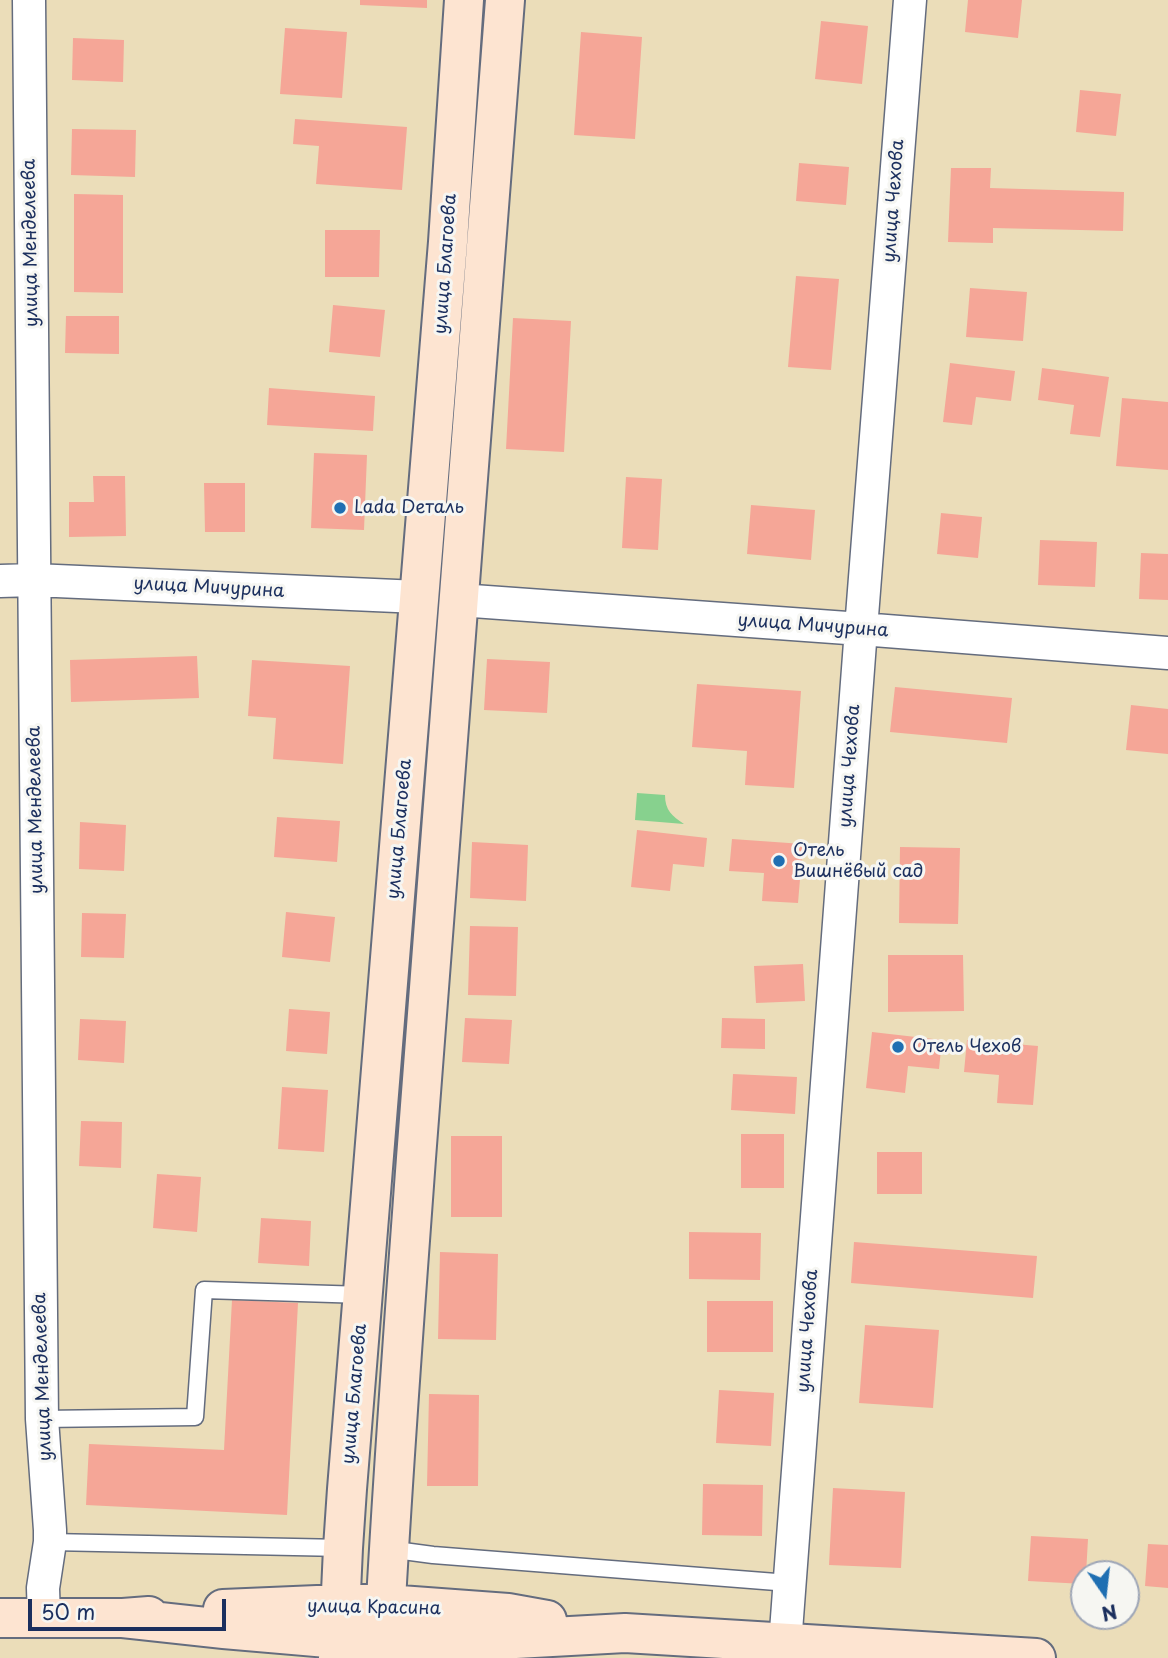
<!DOCTYPE html>
<meta charset="utf-8">
<style>
body{margin:0}
#map{position:relative;width:1168px;height:1658px;overflow:hidden;background:#ebddb9;font-family:"Playpen Sans",sans-serif}
canvas{display:block}
.north{position:absolute;left:1070px;top:1560px;width:70px;height:70px;box-sizing:border-box;background:#f6f6f2;border:2px solid #9ea6b7;border-radius:50%;rotate:166deg;font-size:19px;font-weight:700;line-height:28px;text-align:center;color:#1b2f5e}
.north::after{content:'';display:block;margin:auto;width:24px;height:32px;background:#1f6fb2;clip-path:polygon(50% 0,100% 100%,50% 72%,0 100%)}
.scale{position:absolute;left:28px;top:1599px;width:198px;height:32px;box-sizing:border-box;border:4px solid #1b2f5e;border-top:0;padding-left:9px;font-size:21px;line-height:24px;white-space:nowrap;color:#1b2f5e;-webkit-text-stroke:5px #f6f6f2;paint-order:stroke}
</style>
<div id="map">
<canvas width="1168" height="1658"></canvas>
<div class="north">N</div>
<div class="scale">50 m</div>
</div>
<script>
const ctx = document.querySelector('canvas').getContext('2d');
ctx.lineJoin = 'round';
function fillPath(path, color) {
  ctx.fillStyle = color;
  ctx.fill(path, 'evenodd');
}
function trace(path, color, width, dash) {
  ctx.strokeStyle = color;
  ctx.lineWidth = width;
  ctx.lineCap = dash ? 'butt' : 'round';
  ctx.setLineDash(dash || []);
  ctx.stroke(path);
}
function write(font, color, halo, rows, align = 'center') {
  ctx.font = font + ' "Playpen Sans",sans-serif';
  ctx.lineWidth = 6;
  ctx.setLineDash([]);
  ctx.textBaseline = 'middle';
  ctx.strokeStyle = halo;
  ctx.fillStyle = color;
  for (const [text, x, y, turn = 0] of rows) {
    ctx.save();
    ctx.translate(x, y);
    ctx.rotate((+turn || 0) * Math.PI / 180);
    ctx.textAlign = isNaN(turn) ? turn : align;
    if (halo) ctx.strokeText(text, 0, 0);
    ctx.fillText(text, 0, 0);
    ctx.restore();
  }
}
const green = new Path2D(`
 M 637,793 L 665,795 C 665,810 672,816 684,824 L 635,820 Z`);
const building = new Path2D(`
 M 360,0 L 427,0 L 427,8 L 360,5 Z
 M 968,0 L 1022,0 L 1018,38 L 965,32 Z
 M 821,21 L 868,26 L 862,84 L 815,79 Z
 M 285,28 L 347,32 L 342,98 L 280,94 Z
 M 581,32 L 642,37 L 635,139 L 574,135 Z
 M 73,38 L 124,40 L 123,82 L 72,80 Z
 M 1080,90 L 1121,94 L 1116,136 L 1076,132 Z
 M 295,119 L 407,127 L 402,190 L 316,184 L 319,146 L 293,144 Z
 M 72,129 L 136,130 L 135,177 L 71,175 Z
 M 799,163 L 849,167 L 846,205 L 796,201 Z
 M 951,168 L 991,168 L 990,188 L 1124,192 L 1123,231 L 993,228 L 993,243 L 948,242 Z
 M 74,194 L 123,195 L 123,293 L 74,292 Z
 M 325,230 L 380,230 L 379,277 L 325,277 Z
 M 796,276 L 839,279 L 831,370 L 788,367 Z
 M 970,288 L 1027,292 L 1023,341 L 966,337 Z
 M 333,305 L 385,310 L 380,357 L 329,352 Z
 M 66,316 L 119,316 L 119,354 L 65,353 Z
 M 513,318 L 571,321 L 564,452 L 506,449 Z
 M 950,363 L 1015,371 L 1011,401 L 976,397 L 972,425 L 943,422 Z
 M 1042,368 L 1109,377 L 1100,437 L 1070,434 L 1074,405 L 1038,400 Z
 M 269,388 L 375,396 L 373,431 L 267,425 Z
 M 1122,398 L 1168,402 L 1168,470 L 1116,466 Z
 M 314,453 L 367,455 L 364,530 L 311,528 Z
 M 93,476 L 125,476 L 126,536 L 69,537 L 69,502 L 94,502 Z
 M 626,477 L 662,479 L 658,550 L 622,548 Z
 M 204,483 L 245,483 L 245,532 L 205,532 Z
 M 751,505 L 815,510 L 811,560 L 747,554 Z
 M 941,513 L 982,517 L 978,558 L 937,554 Z
 M 1040,540 L 1097,542 L 1095,587 L 1038,585 Z
 M 1141,553 L 1168,554 L 1168,600 L 1139,599 Z
 M 197,656 L 199,698 L 71,702 L 70,660 Z
 M 487,659 L 550,662 L 547,713 L 484,710 Z
 M 252,660 L 350,666 L 343,764 L 273,759 L 276,718 L 248,716 Z
 M 697,684 L 801,691 L 794,788 L 745,785 L 747,751 L 692,747 Z
 M 895,687 L 1012,698 L 1007,743 L 890,732 Z
 M 1131,705 L 1168,709 L 1168,754 L 1126,750 Z
 M 277,817 L 340,821 L 337,862 L 274,857 Z
 M 80,822 L 126,825 L 124,871 L 79,869 Z
 M 637,830 L 707,838 L 704,867 L 673,864 L 670,891 L 631,887 Z
 M 732,839 L 803,844 L 798,903 L 762,901 L 764,873 L 729,871 Z
 M 472,842 L 528,845 L 526,901 L 470,898 Z
 M 900,847 L 960,848 L 958,924 L 899,923 Z
 M 286,912 L 335,917 L 330,962 L 282,957 Z
 M 82,913 L 126,914 L 124,958 L 81,957 Z
 M 470,926 L 518,927 L 516,996 L 468,995 Z
 M 888,955 L 963,955 L 964,1011 L 888,1012 Z
 M 803,964 L 805,1001 L 756,1003 L 754,966 Z
 M 289,1009 L 330,1012 L 327,1054 L 286,1051 Z
 M 465,1018 L 512,1020 L 509,1064 L 462,1062 Z
 M 722,1018 L 765,1019 L 765,1049 L 721,1048 Z
 M 80,1019 L 126,1021 L 124,1063 L 78,1060 Z
 M 872,1032 L 942,1040 L 939,1069 L 908,1066 L 905,1093 L 866,1088 Z
 M 967,1040 L 1038,1046 L 1033,1105 L 997,1103 L 999,1075 L 964,1072 Z
 M 733,1074 L 797,1077 L 795,1114 L 731,1110 Z
 M 282,1087 L 328,1090 L 324,1152 L 278,1149 Z
 M 81,1121 L 122,1122 L 121,1168 L 79,1166 Z
 M 741,1134 L 784,1134 L 784,1188 L 741,1188 Z
 M 451,1136 L 502,1136 L 502,1217 L 451,1217 Z
 M 877,1152 L 922,1152 L 922,1194 L 877,1194 Z
 M 157,1174 L 201,1177 L 197,1232 L 153,1228 Z
 M 261,1218 L 311,1221 L 309,1266 L 258,1263 Z
 M 689,1232 L 761,1233 L 760,1280 L 689,1279 Z
 M 854,1242 L 1037,1256 L 1033,1298 L 851,1283 Z
 M 440,1252 L 498,1254 L 496,1340 L 438,1339 Z
 M 232,1300 L 298,1303 L 287,1515 L 86,1505 L 89,1444 L 224,1450 Z
 M 707,1301 L 773,1301 L 773,1352 L 707,1352 Z
 M 865,1325 L 939,1330 L 933,1408 L 859,1403 Z
 M 719,1390 L 774,1393 L 771,1446 L 716,1443 Z
 M 429,1394 L 479,1395 L 478,1486 L 427,1486 Z
 M 703,1484 L 763,1485 L 762,1536 L 702,1535 Z
 M 833,1488 L 905,1492 L 901,1568 L 829,1565 Z
 M 1031,1536 L 1088,1539 L 1086,1574 L 1084,1574 L 1084,1584 L 1028,1581 Z
 M 1148,1544 L 1168,1545 L 1168,1588 L 1145,1586 Z`);
const lane = new Path2D(`
 M 42,1419 L 195,1417 L 204,1290 L 364,1295
 M 50,1542 L 343,1548
 M 388,1549 L 433,1555 L 789,1583`);
const street = new Path2D(`
 M 29,0 L 42,1419 L 50,1530 L 50,1542 L 43,1588 L 44,1619
 M 0,581 L 34,580 L 419,597
 M 459,600 L 861,629 L 1168,653
 M 784,1658 L 861,629 L 910,0`);
const secondary = new Path2D(`
 M 223,1609 L 341,1604 L 386,1604 L 508,1613 L 547,1620
 M 0,1618 L 123,1618 L 149,1616
 M 123,1618 L 224,1629 L 339,1639 L 384,1641 L 443,1643 L 625,1633 L 1036,1658
 M 338,1658 L 343,1548 L 347,1489 L 448,242 L 464,0
 M 383,1658 C 391,1491 404,1324 416,1158 C 443,772 477,386 505,0`);
const markers = [
 [340,508,7,"#1f6fb2"],
 [779,861,7,"#1f6fb2"],
 [898,1047,7,"#1f6fb2"]
];
const streetNames = [
 ["улица Чехова",894,201,-86],
 ["улица Менделеева",31,243,-91],
 ["улица Благоева",446,264,-86],
 ["улица Мичурина",209,588,3],
 ["улица Мичурина",813,626,4],
 ["улица Чехова",850,766,-86],
 ["улица Менделеева",36,810,-91],
 ["улица Благоева",400,829,-85],
 ["улица Чехова",808,1331,-86],
 ["улица Менделеева",43,1377,-92],
 ["улица Благоева",355,1394,-85],
 ["улица Красина",374,1608,1]
];
const poiNames = [
 ["Lada Dеталь",354,508],
 ["Отель",793,851],
 ["Вишнёвый сад",793,872],
 ["Отель Чехов",912,1047]
];
fillPath(green, '#87d18e');
fillPath(building, '#f5a697');
trace(lane, '#646c7e', 19);
trace(street, '#646c7e', 35);
trace(secondary, '#646c7e', 42);
trace(lane, '#fff', 16);
trace(street, '#fff', 32);
trace(secondary, '#fde4d1', 38);
for (const [x, y, r, color] of markers) {
  const dot = new Path2D();
  dot.arc(x, y, r, 0, 2 * Math.PI);
  ctx.fillStyle = color;
  ctx.fill(dot);
  trace(dot, '#f6f6f2', 2.5);
}
write('18px', '#1b2f5e', '#f6f6f2', streetNames);
write('18px', '#1b2f5e', '#f6f6f2', poiNames, 'left');
</script>
